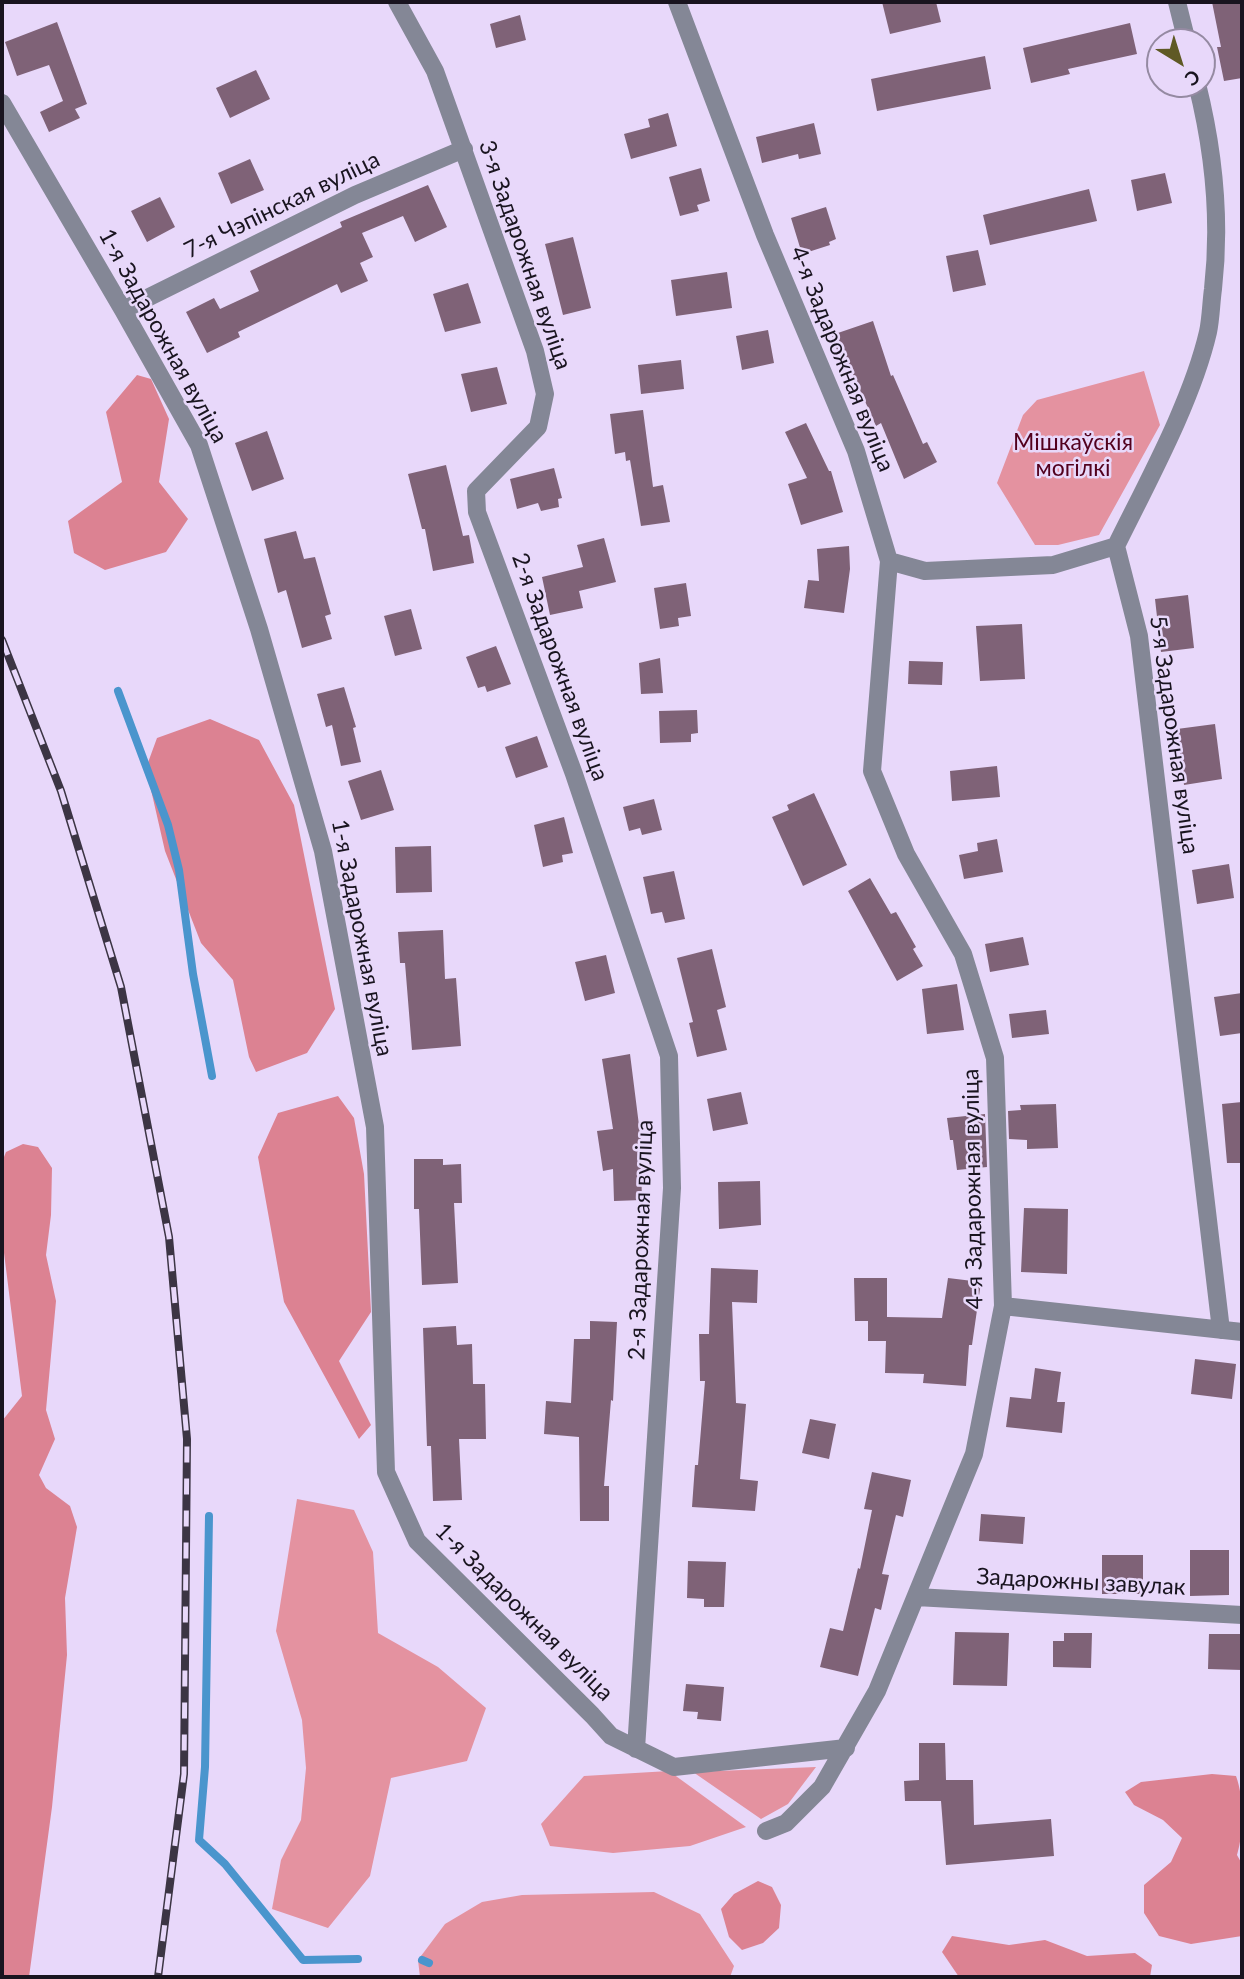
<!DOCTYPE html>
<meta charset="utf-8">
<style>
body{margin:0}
#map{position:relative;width:1244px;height:1979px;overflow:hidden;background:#e8d8fa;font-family:Lato,sans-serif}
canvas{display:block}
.frame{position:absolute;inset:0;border:4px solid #19141f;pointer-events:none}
.north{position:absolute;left:1146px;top:28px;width:70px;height:70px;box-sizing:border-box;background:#e8d8fa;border:2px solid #958aa2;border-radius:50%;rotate:142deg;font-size:19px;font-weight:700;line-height:28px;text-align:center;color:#19141f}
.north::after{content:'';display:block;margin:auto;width:24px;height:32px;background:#5f5925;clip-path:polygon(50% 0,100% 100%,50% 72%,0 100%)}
</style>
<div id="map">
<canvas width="1244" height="1979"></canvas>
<div class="frame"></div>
<div class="north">С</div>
</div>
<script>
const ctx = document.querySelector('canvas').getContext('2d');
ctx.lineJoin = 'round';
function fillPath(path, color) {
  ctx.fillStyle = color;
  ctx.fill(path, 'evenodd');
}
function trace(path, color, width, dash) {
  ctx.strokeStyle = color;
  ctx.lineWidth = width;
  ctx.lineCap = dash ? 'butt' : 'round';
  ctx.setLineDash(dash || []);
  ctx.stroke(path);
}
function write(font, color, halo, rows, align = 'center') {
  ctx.font = font + ' Lato,sans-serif';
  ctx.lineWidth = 5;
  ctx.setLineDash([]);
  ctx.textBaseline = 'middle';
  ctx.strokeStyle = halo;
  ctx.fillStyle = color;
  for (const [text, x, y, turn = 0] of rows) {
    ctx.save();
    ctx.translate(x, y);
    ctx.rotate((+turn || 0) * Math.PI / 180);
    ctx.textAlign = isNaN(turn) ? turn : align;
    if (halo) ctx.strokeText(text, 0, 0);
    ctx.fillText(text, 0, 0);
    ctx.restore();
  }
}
const green = new Path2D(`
 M 1144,371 L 1160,425 L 1099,535 L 1058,545 L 1035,545 L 997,483 L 1023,415 L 1037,400 Z
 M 297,1499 L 354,1510 L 373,1552 L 378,1633 L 438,1667 L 486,1708 L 467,1761 L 391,1778 L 370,1876 L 328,1928 L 272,1909 L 281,1860 L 301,1820 L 306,1768 L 302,1720 L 276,1631 Z
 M 816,1767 L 788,1804 L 761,1819 L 693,1772 Z
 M 669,1771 L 746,1827 L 690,1846 L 613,1853 L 550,1846 L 541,1824 L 584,1776 Z
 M 654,1892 L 700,1914 L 734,1966 L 730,1977 L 420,1977 L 418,1960 L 445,1924 L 482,1902 L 522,1895 Z`);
const forest = new Path2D(`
 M 137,375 L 151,379 L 169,419 L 159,482 L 188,519 L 166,552 L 105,570 L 74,553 L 68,521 L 122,482 L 106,412 Z
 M 210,719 L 259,740 L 294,805 L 335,1009 L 307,1053 L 256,1072 L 249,1057 L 233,980 L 201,943 L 165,851 L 146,768 L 157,738 Z
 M 338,1096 L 354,1118 L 364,1174 L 371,1312 L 339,1361 L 371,1425 L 359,1439 L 284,1302 L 258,1157 L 278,1113 Z
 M 23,1144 L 38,1147 L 52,1168 L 51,1215 L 46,1255 L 56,1301 L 46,1410 L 55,1439 L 39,1475 L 46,1488 L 70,1506 L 77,1527 L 65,1598 L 67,1655 L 52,1807 L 29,1977 L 2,1977 L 2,1421 L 22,1396 L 2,1237 L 2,1162 L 6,1152 Z
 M 1212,1774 L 1236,1776 C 1244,1798 1244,1832 1237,1855 L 1242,1864 L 1242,1936 L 1191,1944 L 1159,1936 L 1144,1913 L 1144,1885 L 1171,1862 L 1182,1838 L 1163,1820 L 1134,1805 L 1125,1792 L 1141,1782 Z
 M 758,1881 L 772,1887 L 781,1905 L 779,1928 L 763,1943 L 742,1950 L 729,1937 L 721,1909 L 734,1894 Z
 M 952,1936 L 1009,1945 L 1045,1940 L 1087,1956 L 1135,1953 L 1152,1965 L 1150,1977 L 959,1977 L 942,1952 Z`);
const stream = new Path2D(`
 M 118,691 L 168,825 L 179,870 L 193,974 L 212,1076
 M 209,1516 L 205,1767 L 199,1840 L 225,1864 L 303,1960 L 358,1959
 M 422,1960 L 429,1963`);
const building = new Path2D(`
 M 882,2 L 936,2 L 941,22 L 890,34 Z
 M 1212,2 L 1242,2 L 1242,78 L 1224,81 L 1217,47 L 1221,47 Z
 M 520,15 L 526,40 L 496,48 L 490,24 Z
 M 57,22 L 87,104 L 75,109 L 80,118 L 49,132 L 40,112 L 63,101 L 49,65 L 17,76 L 5,42 Z
 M 1130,23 L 1137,54 L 1068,69 L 1070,74 L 1031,83 L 1023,48 Z
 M 985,56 L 991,89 L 877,111 L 871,79 Z
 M 256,70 L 270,99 L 230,118 L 216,88 Z
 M 668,113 L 677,146 L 631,159 L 624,134 L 650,127 L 648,119 Z
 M 814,123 L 821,154 L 799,159 L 798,154 L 762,163 L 756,137 Z
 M 250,159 L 264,190 L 231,204 L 218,173 Z
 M 701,168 L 710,201 L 697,205 L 699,211 L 680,216 L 669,177 Z
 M 1165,173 L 1172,203 L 1137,211 L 1131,180 Z
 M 428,185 L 447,227 L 415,242 L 403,216 L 362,233 L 373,257 L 360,263 L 368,281 L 341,293 L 337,284 L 238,332 L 240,337 L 207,353 L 186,312 L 214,298 L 220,309 L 259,291 L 250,271 L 342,227 L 340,222 Z
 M 1089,189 L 1097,221 L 990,245 L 983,215 Z
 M 160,197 L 175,227 L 147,242 L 131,211 Z
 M 826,207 L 836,239 L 829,242 L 830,245 L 802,254 L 791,218 Z
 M 573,237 L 591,308 L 563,315 L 545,244 Z
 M 978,250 L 986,285 L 953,292 L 946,256 Z
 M 727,272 L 732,308 L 676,316 L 671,280 Z
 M 468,283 L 481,323 L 445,332 L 433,294 Z
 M 873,321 L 891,376 L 893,375 L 923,444 L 927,442 L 937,462 L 904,479 L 881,423 L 876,426 L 848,363 L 842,365 L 832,335 Z
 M 768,330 L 774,363 L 742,370 L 736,336 Z
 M 681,360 L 684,389 L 641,394 L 638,365 Z
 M 497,367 L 507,404 L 471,412 L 461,374 Z
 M 643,410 L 653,487 L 663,485 L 670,522 L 641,526 L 630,460 L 626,461 L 625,452 L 615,454 L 610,414 Z
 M 806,423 L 829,471 L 831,471 L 843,512 L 801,525 L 788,484 L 807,478 L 785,432 Z
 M 267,431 L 284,479 L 252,491 L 235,443 Z
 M 446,465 L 463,536 L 469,535 L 474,563 L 433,571 L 425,529 L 422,529 L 408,474 Z
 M 554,468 L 562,498 L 558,499 L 559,507 L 541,511 L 538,503 L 517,509 L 510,479 Z
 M 296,531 L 304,559 L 315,557 L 331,614 L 325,616 L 332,639 L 302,648 L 286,590 L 278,593 L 264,539 Z
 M 604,538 L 616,582 L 579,591 L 583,608 L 550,615 L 542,577 L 583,567 L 577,545 Z
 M 849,546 L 850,569 L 844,613 L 804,608 L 808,580 L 819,581 L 817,549 Z
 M 686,583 L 691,616 L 678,618 L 679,626 L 660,629 L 654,588 Z
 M 1188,595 L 1194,648 L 1161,652 L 1155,599 Z
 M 411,609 L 422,649 L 395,656 L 384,616 Z
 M 1022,624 L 1025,679 L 980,681 L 976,626 Z
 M 496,646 L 511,684 L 487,692 L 485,686 L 478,688 L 466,657 Z
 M 660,658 L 663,693 L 641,694 L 639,663 Z
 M 909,661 L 943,662 L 942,685 L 908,684 Z
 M 344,687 L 356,727 L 353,728 L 361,762 L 341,766 L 332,725 L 326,727 L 317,694 Z
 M 697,710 L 698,733 L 691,734 L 691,742 L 660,743 L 659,711 Z
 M 1215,724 L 1222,779 L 1184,785 L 1177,729 Z
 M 537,736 L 548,767 L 516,778 L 505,747 Z
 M 997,766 L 1000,797 L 952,801 L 950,771 Z
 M 381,770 L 394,810 L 361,820 L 348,781 Z
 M 814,793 L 847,865 L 803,886 L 772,817 L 789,810 L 787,805 Z
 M 654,799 L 662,830 L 642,835 L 640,828 L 629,831 L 623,807 Z
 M 564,817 L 573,853 L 562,855 L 563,862 L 543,867 L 534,825 Z
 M 997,839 L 1003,872 L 964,879 L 959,855 L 978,851 L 977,843 Z
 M 431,846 L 432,892 L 396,893 L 395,847 Z
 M 1229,864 L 1234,898 L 1197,904 L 1192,870 Z
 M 674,871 L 685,919 L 665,923 L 662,912 L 651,914 L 643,877 Z
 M 870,878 L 891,914 L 896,912 L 916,947 L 913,949 L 923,966 L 897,981 L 848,891 Z
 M 443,930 L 445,979 L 456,978 L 461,1046 L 412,1050 L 405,963 L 400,963 L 398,932 Z
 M 1023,937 L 1029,965 L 990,972 L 985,944 Z
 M 712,949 L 726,1007 L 717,1010 L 727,1050 L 697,1057 L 689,1023 L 693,1022 L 677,958 Z
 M 606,955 L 615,993 L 585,1001 L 575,962 Z
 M 957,984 L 964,1030 L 927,1034 L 922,989 Z
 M 1242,993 L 1242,1033 L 1220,1036 L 1214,997 Z
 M 1046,1010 L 1049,1034 L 1012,1038 L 1009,1014 Z
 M 630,1054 L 644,1165 L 641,1165 L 642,1200 L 614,1201 L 613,1169 L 603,1171 L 597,1131 L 613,1129 L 602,1059 Z
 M 741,1092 L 748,1124 L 713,1131 L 707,1099 Z
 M 1242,1102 L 1242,1163 L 1227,1163 L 1222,1104 Z
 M 1056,1104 L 1058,1148 L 1027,1149 L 1027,1140 L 1009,1139 L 1008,1111 L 1021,1110 L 1020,1105 Z
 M 985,1114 L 987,1167 L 957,1170 L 953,1140 L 950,1140 L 947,1118 Z
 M 414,1159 L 443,1159 L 443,1165 L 461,1164 L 462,1203 L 454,1203 L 458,1283 L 422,1285 L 419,1209 L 414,1209 Z
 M 760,1181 L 761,1225 L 719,1229 L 718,1182 Z
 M 1024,1208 L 1068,1209 L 1067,1274 L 1021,1272 Z
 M 711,1268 L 758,1270 L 757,1303 L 732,1302 L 736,1403 L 746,1404 L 740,1479 L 758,1481 L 755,1511 L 692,1507 L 695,1465 L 698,1465 L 705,1381 L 700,1381 L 699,1334 L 709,1334 Z
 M 854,1278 L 887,1278 L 887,1317 L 942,1318 L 948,1278 L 981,1282 L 972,1345 L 969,1345 L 966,1386 L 923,1383 L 924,1374 L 885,1373 L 886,1341 L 868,1341 L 868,1321 L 855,1321 Z
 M 590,1321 L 617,1322 L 613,1401 L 611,1400 L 604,1486 L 609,1486 L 609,1521 L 580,1521 L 579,1437 L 544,1434 L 546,1401 L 571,1403 L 574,1339 L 590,1339 Z
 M 456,1326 L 457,1345 L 472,1344 L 473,1384 L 485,1384 L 486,1439 L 459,1439 L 462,1500 L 433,1501 L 431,1446 L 427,1446 L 423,1328 Z
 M 1195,1359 L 1236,1364 L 1232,1399 L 1191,1394 Z
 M 1035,1368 L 1061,1372 L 1057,1402 L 1065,1402 L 1062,1433 L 1006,1427 L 1010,1397 L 1031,1399 Z
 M 810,1419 L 836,1424 L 829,1459 L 802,1453 Z
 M 872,1472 L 911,1480 L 903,1517 L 896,1515 L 882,1574 L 889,1575 L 881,1610 L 875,1608 L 858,1676 L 820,1667 L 830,1628 L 843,1631 L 858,1568 L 860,1569 L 872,1510 L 864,1509 Z
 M 981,1514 L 1025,1517 L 1023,1544 L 979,1541 Z
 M 1190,1550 L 1229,1550 L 1229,1595 L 1190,1596 Z
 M 1102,1555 L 1143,1555 L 1143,1594 L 1102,1594 Z
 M 688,1561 L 726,1562 L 724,1607 L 704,1607 L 704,1599 L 687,1598 Z
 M 955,1632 L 1009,1633 L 1007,1686 L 953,1685 Z
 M 1064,1633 L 1092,1633 L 1091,1668 L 1053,1667 L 1053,1641 L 1064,1641 Z
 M 1209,1634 L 1242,1634 L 1242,1670 L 1208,1669 Z
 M 686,1684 L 724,1687 L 721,1721 L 697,1719 L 698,1712 L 683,1711 Z
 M 919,1743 L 945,1743 L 946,1780 L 973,1780 L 974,1825 L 1051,1819 L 1054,1856 L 946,1865 L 941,1801 L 905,1801 L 904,1781 L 919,1780 Z`);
const minor = new Path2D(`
 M 397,2 L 435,71 L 535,351 L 545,394 L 538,427 L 476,491 L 477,512 L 574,774 L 669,1056 L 672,1188 L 636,1749
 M 677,2 L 765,235 L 856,451 L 889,561 L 872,771 L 906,854 L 963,954 L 995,1058 L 1003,1306 L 974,1454 L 877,1691 L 822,1787 L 786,1823 L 766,1831
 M 1177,2 L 1187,42
 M 1197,84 C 1214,152 1221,219 1213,289 C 1211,303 1211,318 1208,332 C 1192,401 1148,481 1116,546 L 1139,636 L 1221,1330
 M 2,103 L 123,310 L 199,445 L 259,629 L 323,851 L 375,1127 L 386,1472 L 417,1541 L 592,1715 L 611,1736 L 674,1767 L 846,1748
 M 123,310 L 355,195 L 464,149
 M 889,561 L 925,571 L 1053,565 L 1116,546
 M 1003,1306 L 1242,1332
 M 916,1597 L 1242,1615`);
const rail = new Path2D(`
 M 2,640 L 61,791 L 121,987 L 169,1237 L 187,1439 L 184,1774 L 158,1977`);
const streetNames = [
 ["7-я Чэпінская вуліца",282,205,-26],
 ["3-я Задарожная вуліца",525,255,71],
 ["1-я Задарожная вуліца",163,336,61],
 ["4-я Задарожная вуліца",842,359,68],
 ["2-я Задарожная вуліца",560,667,70],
 ["5-я Задарожная вуліца",1174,735,82],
 ["1-я Задарожная вуліца",362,938,79],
 ["4-я Задарожная вуліца",973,1189,-91],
 ["2-я Задарожная вуліца",641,1240,-88],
 ["Задарожны завулак",1081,1582,3],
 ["1-я Задарожная вуліца",524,1612,45]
];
const parkNames = [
 ["Мішкаўскія",1073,443],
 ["могілкі",1073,469]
];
fillPath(green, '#e492a0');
fillPath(forest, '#dc8292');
trace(stream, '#4a95cd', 8);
fillPath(building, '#7f6277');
trace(minor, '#848796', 18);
trace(rail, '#3c3544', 8);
trace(rail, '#e8d8fa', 5, [16]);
write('23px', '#19141f', '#e8d8fa', streetNames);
write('23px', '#52001d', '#e8d8fa', parkNames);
</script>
